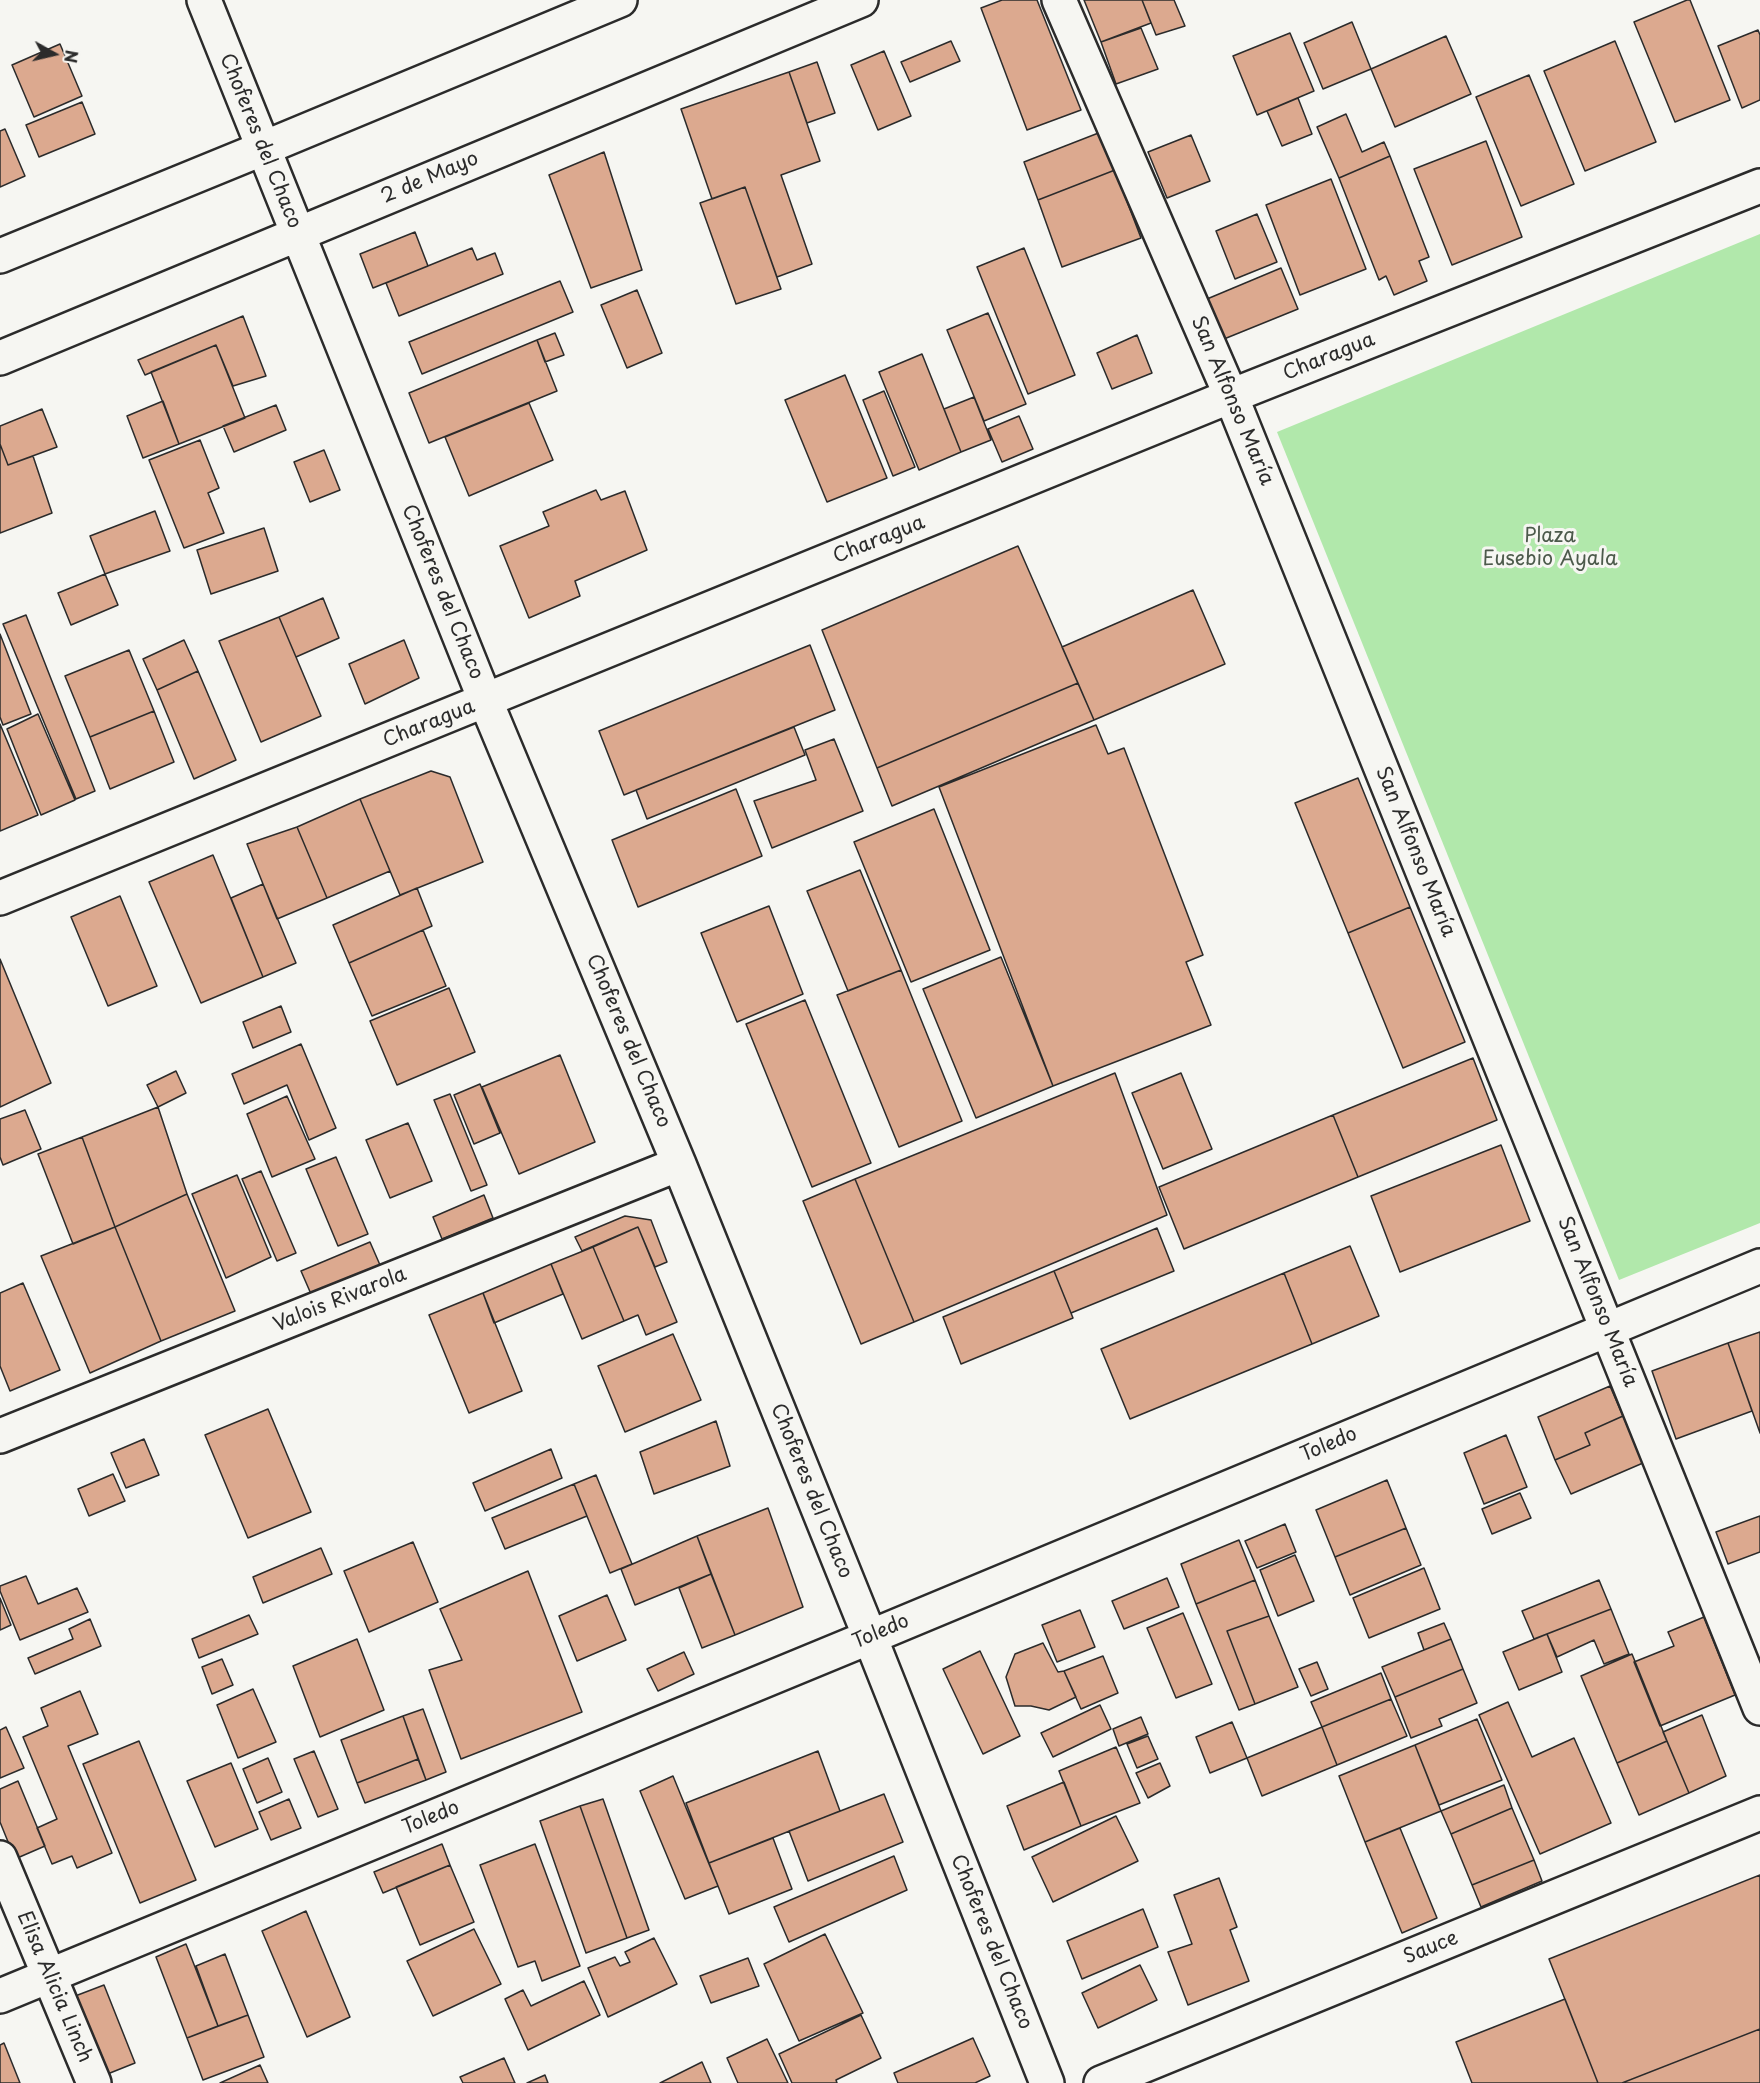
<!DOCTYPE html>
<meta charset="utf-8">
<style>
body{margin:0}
#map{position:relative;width:1760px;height:2083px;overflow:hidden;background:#f6f6f2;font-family:"Playpen Sans",sans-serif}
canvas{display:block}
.north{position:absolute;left:24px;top:24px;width:60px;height:60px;-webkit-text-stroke:4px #f6f6f2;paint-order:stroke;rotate:98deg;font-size:16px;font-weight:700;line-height:24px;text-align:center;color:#2b2b2b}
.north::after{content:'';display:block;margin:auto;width:21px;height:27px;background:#2b2b2b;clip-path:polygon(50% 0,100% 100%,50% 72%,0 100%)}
</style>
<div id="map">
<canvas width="1760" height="2083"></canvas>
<div class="north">N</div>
</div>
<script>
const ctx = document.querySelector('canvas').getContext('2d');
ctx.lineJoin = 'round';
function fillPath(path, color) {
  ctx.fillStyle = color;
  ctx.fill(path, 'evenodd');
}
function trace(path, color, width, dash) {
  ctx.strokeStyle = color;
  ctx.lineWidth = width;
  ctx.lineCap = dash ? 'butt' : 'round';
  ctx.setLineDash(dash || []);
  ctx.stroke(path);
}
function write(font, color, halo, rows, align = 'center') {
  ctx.font = font + ' "Playpen Sans",sans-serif';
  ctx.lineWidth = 6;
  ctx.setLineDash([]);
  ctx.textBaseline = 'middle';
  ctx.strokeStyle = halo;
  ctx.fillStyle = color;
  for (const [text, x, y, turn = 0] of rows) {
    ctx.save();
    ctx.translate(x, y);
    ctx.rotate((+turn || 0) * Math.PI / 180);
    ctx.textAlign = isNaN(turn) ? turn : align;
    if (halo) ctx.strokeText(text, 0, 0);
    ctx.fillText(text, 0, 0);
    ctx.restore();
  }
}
const green = new Path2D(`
 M 1760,234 L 1760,1223 L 1619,1280 L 1277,432 Z`);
const building = new Path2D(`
 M 1002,0 L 1037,0 L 1081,110 L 1027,130 L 981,8 Z
 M 1084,0 L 1142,0 L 1151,23 L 1101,42 Z
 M 1142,0 L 1174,0 L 1185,26 L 1156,35 Z
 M 1687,0 L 1690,0 L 1730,100 L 1675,122 L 1634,22 Z
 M 1352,22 L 1371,69 L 1323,89 L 1304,43 Z
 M 1141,28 L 1158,69 L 1116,84 L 1101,42 Z
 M 1758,30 L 1760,35 L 1760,100 L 1742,108 L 1718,46 Z
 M 1290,33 L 1314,91 L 1257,115 L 1233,56 Z
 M 1446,36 L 1471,94 L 1395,127 L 1371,69 Z
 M 951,41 L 960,61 L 910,82 L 901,62 Z
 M 1615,41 L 1656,142 L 1585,171 L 1544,71 Z
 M 60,44 L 82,96 L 34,117 L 12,65 Z
 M 884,51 L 911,116 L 878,130 L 851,65 Z
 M 817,62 L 835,113 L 807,123 L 789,72 Z
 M 789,72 L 820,161 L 781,175 L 812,264 L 777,277 L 745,187 L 712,199 L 681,109 Z
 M 1529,75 L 1574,184 L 1521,206 L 1476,97 Z
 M 1298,98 L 1312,134 L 1282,146 L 1267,111 Z
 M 82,102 L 95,134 L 39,157 L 26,125 Z
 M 1346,114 L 1362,152 L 1384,142 L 1390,156 L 1339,178 L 1317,127 Z
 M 5,129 L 25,176 L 0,187 L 0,131 Z
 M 1101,132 L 1115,170 L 1038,200 L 1024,162 Z
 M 1191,135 L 1210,181 L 1167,198 L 1148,152 Z
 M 1486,141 L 1522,237 L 1452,265 L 1414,169 Z
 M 604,152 L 642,270 L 591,288 L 549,175 Z
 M 1390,156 L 1429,257 L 1419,261 L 1427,281 L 1394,295 L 1386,276 L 1379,280 L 1339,178 Z
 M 1115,170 L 1141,238 L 1062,267 L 1038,200 Z
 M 1331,179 L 1366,269 L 1300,295 L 1266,205 Z
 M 745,187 L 781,289 L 736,304 L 700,203 Z
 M 1257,214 L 1277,262 L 1235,279 L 1216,231 Z
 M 415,232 L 428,266 L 373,288 L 360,254 Z
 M 472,248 L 477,260 L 495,253 L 503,274 L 399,316 L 386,283 Z
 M 1024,248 L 1075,375 L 1028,394 L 977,267 Z
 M 1281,268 L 1298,309 L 1224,339 L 1207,299 Z
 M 560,281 L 573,312 L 422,374 L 409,342 Z
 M 637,290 L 662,353 L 627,368 L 601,305 Z
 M 988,313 L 1026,404 L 984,421 L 947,330 Z
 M 243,316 L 266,376 L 233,386 L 216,345 L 145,375 L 138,360 Z
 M 555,333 L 564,355 L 545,362 L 537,340 Z
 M 1137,335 L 1152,373 L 1112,389 L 1097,353 Z
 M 537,340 L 557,391 L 429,443 L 409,393 Z
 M 216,345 L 245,418 L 179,444 L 151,372 Z
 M 922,354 L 961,452 L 919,470 L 879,372 Z
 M 845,375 L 887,478 L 827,502 L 785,400 Z
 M 884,391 L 915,467 L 893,476 L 863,400 Z
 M 974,397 L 991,440 L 961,452 L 944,409 Z
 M 163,401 L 179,444 L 143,458 L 127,416 Z
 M 529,403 L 553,460 L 469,496 L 445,437 Z
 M 276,405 L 286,430 L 234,452 L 223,426 Z
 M 42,409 L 57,447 L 8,465 L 0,444 L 0,426 Z
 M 1019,416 L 1033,449 L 1002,462 L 988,429 Z
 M 200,440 L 219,488 L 208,493 L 224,533 L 184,548 L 149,460 Z
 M 0,444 L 8,465 L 33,456 L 52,513 L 0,533 Z
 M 324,450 L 340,490 L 310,502 L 294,462 Z
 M 596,490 L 601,500 L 625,491 L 647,550 L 575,581 L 580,596 L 529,618 L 500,546 L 549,526 L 543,512 Z
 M 155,511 L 170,551 L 105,574 L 90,536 Z
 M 264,528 L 278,571 L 211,594 L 197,550 Z
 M 1018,546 L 1078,683 L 877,768 L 822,630 Z
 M 105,574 L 118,605 L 71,625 L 58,593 Z
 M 1193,590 L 1225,664 L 1094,720 L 1062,647 Z
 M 323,598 L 339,638 L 296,657 L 279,617 Z
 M 26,615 L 95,791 L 76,799 L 3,624 Z
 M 279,617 L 321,716 L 261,742 L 219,641 Z
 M 0,634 L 31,714 L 3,725 L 0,717 Z
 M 184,640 L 198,671 L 157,690 L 143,659 Z
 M 404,640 L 419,678 L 365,704 L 349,664 Z
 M 810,645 L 835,710 L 624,795 L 599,731 Z
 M 129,650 L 154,711 L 90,737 L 65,676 Z
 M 198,671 L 236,760 L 194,779 L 157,690 Z
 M 1078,683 L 1094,720 L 892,806 L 877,768 Z
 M 154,711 L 174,762 L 110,789 L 90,737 Z
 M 38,714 L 75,800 L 41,815 L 7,729 Z
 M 0,724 L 38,815 L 0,831 Z
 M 1096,725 L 1108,754 L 1124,748 L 1203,955 L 1186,962 L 1211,1025 L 1053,1086 L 939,787 Z
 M 794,727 L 805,755 L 647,819 L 636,790 Z
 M 834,739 L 863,811 L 772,848 L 754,801 L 816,780 L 805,750 Z
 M 431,771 L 450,777 L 483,862 L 400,895 L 360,799 Z
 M 1358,778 L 1410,907 L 1348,933 L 1295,803 Z
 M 736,789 L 762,856 L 638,907 L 612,840 Z
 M 360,799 L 390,871 L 327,898 L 297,827 Z
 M 934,809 L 990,950 L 911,982 L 854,842 Z
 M 297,827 L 327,898 L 277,919 L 247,844 Z
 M 213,855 L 263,977 L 201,1003 L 149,882 Z
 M 860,870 L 901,970 L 848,991 L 807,891 Z
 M 263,884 L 296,963 L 263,977 L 231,898 Z
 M 417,888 L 432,926 L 349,963 L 333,925 Z
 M 120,896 L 157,986 L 108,1006 L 71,917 Z
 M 769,906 L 803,994 L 737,1022 L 701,933 Z
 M 1410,907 L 1465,1042 L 1403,1068 L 1348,933 Z
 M 423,930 L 446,986 L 372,1016 L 349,963 Z
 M 1001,957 L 1053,1086 L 976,1118 L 923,989 Z
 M 0,959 L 51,1083 L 0,1107 Z
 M 901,970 L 962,1121 L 899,1147 L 837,995 Z
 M 449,988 L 475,1052 L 397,1085 L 370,1021 Z
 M 805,1000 L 871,1163 L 812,1187 L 746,1024 Z
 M 281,1006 L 291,1032 L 253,1048 L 243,1022 Z
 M 301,1044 L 336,1128 L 309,1140 L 287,1085 L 244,1104 L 232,1074 Z
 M 560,1055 L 595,1142 L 519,1174 L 482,1087 Z
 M 1473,1058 L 1497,1120 L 1358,1177 L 1333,1115 Z
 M 176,1071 L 186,1093 L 158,1107 L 147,1085 Z
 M 1115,1073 L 1167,1215 L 914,1322 L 855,1179 Z
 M 1181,1073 L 1212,1149 L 1163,1169 L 1132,1093 Z
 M 480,1084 L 500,1133 L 474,1144 L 454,1095 Z
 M 450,1094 L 487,1185 L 471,1191 L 434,1100 Z
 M 287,1096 L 315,1159 L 272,1177 L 247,1114 Z
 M 158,1107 L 187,1194 L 115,1227 L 82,1137 Z
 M 25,1110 L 41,1149 L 3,1165 L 0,1157 L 0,1119 Z
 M 1333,1115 L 1358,1177 L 1184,1249 L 1159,1187 Z
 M 408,1123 L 432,1181 L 390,1198 L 366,1140 Z
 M 82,1137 L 115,1227 L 73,1244 L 38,1154 Z
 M 1501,1145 L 1530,1221 L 1400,1272 L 1371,1196 Z
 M 336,1157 L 368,1234 L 338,1246 L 306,1169 Z
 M 261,1171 L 296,1253 L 277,1261 L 242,1179 Z
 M 237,1175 L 271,1257 L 226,1278 L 192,1194 Z
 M 855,1179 L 914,1322 L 861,1344 L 803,1201 Z
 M 187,1194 L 235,1311 L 161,1341 L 115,1227 Z
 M 484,1195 L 493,1218 L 442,1239 L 433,1217 Z
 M 625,1216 L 651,1220 L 667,1262 L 655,1267 L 638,1227 L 582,1251 L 575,1237 Z
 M 115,1227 L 161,1341 L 90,1373 L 41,1256 Z
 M 638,1227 L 677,1322 L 646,1335 L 638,1315 L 624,1321 L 593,1247 Z
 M 1157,1228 L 1174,1271 L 1071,1313 L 1054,1271 Z
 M 370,1242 L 380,1265 L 311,1294 L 301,1271 Z
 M 1350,1246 L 1379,1316 L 1312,1344 L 1284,1273 Z
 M 593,1247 L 624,1321 L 582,1339 L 551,1264 Z
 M 551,1264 L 563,1294 L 494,1323 L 483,1293 Z
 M 1054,1271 L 1073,1318 L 961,1364 L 943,1317 Z
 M 1284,1273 L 1312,1344 L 1130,1419 L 1101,1349 Z
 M 23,1283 L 60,1370 L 10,1391 L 0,1366 L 0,1293 Z
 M 483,1293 L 522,1391 L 469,1413 L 429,1315 Z
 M 1760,1332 L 1760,1433 L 1728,1343 Z
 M 673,1334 L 701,1400 L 625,1432 L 598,1366 Z
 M 1728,1343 L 1752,1411 L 1676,1439 L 1652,1371 Z
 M 1610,1386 L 1623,1416 L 1585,1433 L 1590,1445 L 1555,1460 L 1538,1417 Z
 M 268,1409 L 311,1512 L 248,1538 L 205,1435 Z
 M 1623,1416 L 1643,1463 L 1571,1494 L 1555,1460 L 1590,1445 L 1585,1433 Z
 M 716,1421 L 730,1466 L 654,1494 L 640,1452 Z
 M 1506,1435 L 1527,1487 L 1484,1504 L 1464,1453 Z
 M 144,1439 L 159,1475 L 126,1488 L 111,1453 Z
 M 551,1449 L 562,1478 L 485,1511 L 473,1483 Z
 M 113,1474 L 125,1501 L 89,1516 L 78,1489 Z
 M 596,1475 L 632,1564 L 610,1573 L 574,1484 Z
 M 1387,1480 L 1406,1528 L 1335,1557 L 1316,1510 Z
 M 574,1484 L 587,1516 L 505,1549 L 492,1518 Z
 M 1520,1493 L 1531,1518 L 1492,1534 L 1482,1509 Z
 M 768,1508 L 803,1607 L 735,1635 L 697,1536 Z
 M 1760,1516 L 1760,1552 L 1728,1564 L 1716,1532 Z
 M 1285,1524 L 1296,1552 L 1257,1568 L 1245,1541 Z
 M 1406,1528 L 1421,1565 L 1350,1595 L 1335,1557 Z
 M 697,1536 L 711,1574 L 635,1605 L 621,1569 Z
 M 1239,1540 L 1255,1580 L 1196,1604 L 1181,1564 Z
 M 413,1542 L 438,1602 L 369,1632 L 344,1571 Z
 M 321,1548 L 332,1574 L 263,1603 L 253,1577 Z
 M 1295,1555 L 1314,1601 L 1278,1616 L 1260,1570 Z
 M 1424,1568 L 1440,1609 L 1369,1638 L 1353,1598 Z
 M 528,1571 L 582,1712 L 461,1759 L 429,1670 L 462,1660 L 440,1609 Z
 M 711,1574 L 735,1635 L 702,1648 L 679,1588 Z
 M 26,1576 L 38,1604 L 77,1588 L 88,1612 L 20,1640 L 0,1591 L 0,1586 Z
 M 1167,1578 L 1179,1607 L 1124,1629 L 1112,1601 Z
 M 1255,1580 L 1269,1616 L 1227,1631 L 1255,1704 L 1239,1710 L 1196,1604 Z
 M 1599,1580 L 1611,1609 L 1534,1639 L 1522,1611 Z
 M 607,1595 L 626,1640 L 577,1661 L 559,1616 Z
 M 0,1598 L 11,1625 L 0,1630 Z
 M 1611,1609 L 1629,1654 L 1604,1664 L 1594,1640 L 1557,1657 L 1547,1634 Z
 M 1080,1610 L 1095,1647 L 1057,1662 L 1042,1625 Z
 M 1183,1613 L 1212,1684 L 1176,1698 L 1147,1628 Z
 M 249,1615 L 258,1634 L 199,1658 L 192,1639 Z
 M 1269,1616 L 1298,1687 L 1255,1704 L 1227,1631 Z
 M 1704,1617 L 1735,1695 L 1660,1726 L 1634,1662 L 1674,1646 L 1668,1632 Z
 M 90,1619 L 101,1646 L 35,1674 L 28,1658 L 73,1639 L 69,1629 Z
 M 1444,1623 L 1451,1639 L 1424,1650 L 1418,1633 Z
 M 1547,1634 L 1562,1672 L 1519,1690 L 1503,1652 Z
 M 357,1639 L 384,1710 L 320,1737 L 293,1666 Z
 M 1451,1639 L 1463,1669 L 1395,1697 L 1382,1667 Z
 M 1043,1643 L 1058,1672 L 1064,1671 L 1076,1697 L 1049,1710 L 1031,1706 L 1015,1706 L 1006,1677 L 1015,1654 Z
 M 980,1651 L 1020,1736 L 983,1754 L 943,1669 Z
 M 684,1652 L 694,1674 L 658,1691 L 647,1669 Z
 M 1632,1654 L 1667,1741 L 1617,1763 L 1581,1676 Z
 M 1103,1656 L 1118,1693 L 1081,1709 L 1064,1671 Z
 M 222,1659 L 233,1685 L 212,1694 L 202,1667 Z
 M 1317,1662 L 1328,1689 L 1311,1696 L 1299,1669 Z
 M 1463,1669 L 1477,1703 L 1439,1719 L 1442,1726 L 1411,1738 L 1395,1697 Z
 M 1381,1673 L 1391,1699 L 1322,1727 L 1311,1702 Z
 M 253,1689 L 276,1742 L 238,1758 L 217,1705 Z
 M 80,1691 L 98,1734 L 68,1746 L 112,1853 L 77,1868 L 72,1856 L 52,1864 L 37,1828 L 57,1819 L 23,1737 L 48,1726 L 41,1708 Z
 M 1391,1699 L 1407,1736 L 1337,1765 L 1322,1727 Z
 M 1508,1702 L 1532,1757 L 1574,1738 L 1611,1823 L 1540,1854 L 1479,1715 Z
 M 1100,1705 L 1111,1729 L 1053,1757 L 1041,1733 Z
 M 423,1709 L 446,1772 L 426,1780 L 403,1716 Z
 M 1702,1715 L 1726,1776 L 1689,1793 L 1663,1732 Z
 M 403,1716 L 418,1759 L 357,1783 L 341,1740 Z
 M 1141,1717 L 1148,1734 L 1119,1746 L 1113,1729 Z
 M 1477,1719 L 1502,1780 L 1439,1805 L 1415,1745 Z
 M 1232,1722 L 1247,1758 L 1210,1773 L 1196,1737 Z
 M 6,1727 L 24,1768 L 0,1778 L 0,1730 Z
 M 1322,1727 L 1337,1765 L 1262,1796 L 1247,1758 Z
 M 1148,1736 L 1158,1759 L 1137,1768 L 1127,1744 Z
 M 139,1741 L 196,1880 L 140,1903 L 83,1764 Z
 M 1667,1741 L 1689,1793 L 1639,1815 L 1617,1763 Z
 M 1415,1745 L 1441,1811 L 1365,1842 L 1339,1776 Z
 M 1116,1747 L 1140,1803 L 1081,1826 L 1059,1771 Z
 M 314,1751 L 338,1809 L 318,1817 L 294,1759 Z
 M 818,1751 L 840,1811 L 709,1863 L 686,1803 Z
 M 268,1758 L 282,1792 L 257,1803 L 243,1769 Z
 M 418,1759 L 426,1780 L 365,1803 L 357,1783 Z
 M 231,1763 L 258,1829 L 215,1847 L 187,1781 Z
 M 1160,1763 L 1170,1786 L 1148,1798 L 1136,1773 Z
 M 673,1776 L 718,1886 L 685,1899 L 640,1791 Z
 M 18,1781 L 45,1846 L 15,1859 L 0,1822 L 0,1789 Z
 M 1064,1782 L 1081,1826 L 1024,1850 L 1007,1806 Z
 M 1504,1785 L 1512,1808 L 1451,1834 L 1441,1811 Z
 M 884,1794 L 903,1842 L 808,1881 L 789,1831 Z
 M 289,1799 L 301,1828 L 271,1840 L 259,1812 Z
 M 603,1799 L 649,1930 L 627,1938 L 580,1806 Z
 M 580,1806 L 627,1938 L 586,1953 L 540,1821 Z
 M 1512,1808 L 1534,1860 L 1472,1885 L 1451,1834 Z
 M 1116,1816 L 1138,1861 L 1053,1902 L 1032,1857 Z
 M 1400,1828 L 1437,1918 L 1402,1933 L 1365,1842 Z
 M 773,1838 L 792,1889 L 729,1914 L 709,1863 Z
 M 442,1844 L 450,1865 L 383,1893 L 374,1872 Z
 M 535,1844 L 580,1966 L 542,1981 L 535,1961 L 518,1967 L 480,1865 Z
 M 894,1856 L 907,1890 L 789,1942 L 774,1907 Z
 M 1534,1860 L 1542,1881 L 1481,1907 L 1472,1885 Z
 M 450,1865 L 474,1922 L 420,1945 L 396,1887 Z
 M 1760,1875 L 1760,2029 L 1622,2083 L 1598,2083 L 1549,1959 Z
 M 1219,1878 L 1237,1927 L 1230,1930 L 1249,1981 L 1188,2005 L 1168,1952 L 1192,1944 L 1174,1895 Z
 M 1143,1909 L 1158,1947 L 1082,1979 L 1067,1941 Z
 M 306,1911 L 350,2017 L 307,2037 L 262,1931 Z
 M 474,1929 L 501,1984 L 433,2016 L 407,1961 Z
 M 825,1934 L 863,2013 L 799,2041 L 764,1964 Z
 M 654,1938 L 677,1984 L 608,2017 L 588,1968 L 615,1957 L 620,1966 L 630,1962 L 625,1952 Z
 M 186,1944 L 218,2026 L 187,2038 L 156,1957 Z
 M 225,1954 L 248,2015 L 218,2026 L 196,1966 Z
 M 748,1958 L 759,1986 L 711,2003 L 700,1976 Z
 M 1140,1965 L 1157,2000 L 1098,2028 L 1082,1993 Z
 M 584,1981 L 600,2015 L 528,2050 L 505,1999 L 523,1990 L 531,2006 Z
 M 104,1985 L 135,2063 L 100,2077 L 70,1998 Z
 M 1565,1999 L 1598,2083 L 1472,2083 L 1456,2042 Z
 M 248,2015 L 264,2057 L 203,2080 L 187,2038 Z
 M 861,2015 L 881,2058 L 836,2080 L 837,2083 L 792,2083 L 779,2054 Z
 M 1760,2029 L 1760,2083 L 1622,2083 Z
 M 973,2038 L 990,2076 L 975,2083 L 898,2083 L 894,2073 Z
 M 767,2039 L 788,2083 L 738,2083 L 727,2058 Z
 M 4,2043 L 20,2083 L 0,2083 L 0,2045 Z
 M 504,2058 L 515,2083 L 463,2083 L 460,2077 Z
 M 702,2062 L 711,2083 L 660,2083 Z
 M 260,2065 L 268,2083 L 220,2083 Z
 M 545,2075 L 548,2083 L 527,2083 Z`);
const street = new Path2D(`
 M 204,0 L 486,702 L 679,1164 L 870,1637 L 1047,2083
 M 1059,0 L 1231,396 L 1760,1708
 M 0,256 L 264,148 L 620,0
 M 0,358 L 861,0
 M 0,898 L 1231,396 L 1760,186
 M 0,1436 L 679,1164
 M 0,1858 L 94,2083
 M 0,1996 L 870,1637 L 1760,1266
 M 1101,2083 L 1760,1813`);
const streetNames = [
 ["Choferes del Chaco",260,141,68],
 ["2 de Mayo",430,178,-23],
 ["Charagua",1329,357,-22],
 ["San Alfonso María",1232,401,67],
 ["Charagua",879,540,-22],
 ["Choferes del Chaco",442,592,68],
 ["Charagua",429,724,-22],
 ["San Alfonso María",1415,852,68],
 ["Choferes del Chaco",628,1041,67],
 ["Valois Rivarola",340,1300,-22],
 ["San Alfonso María",1597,1302,68],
 ["Toledo",1329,1445,-23],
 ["Choferes del Chaco",811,1491,68],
 ["Toledo",881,1632,-23],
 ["Toledo",431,1818,-22],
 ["Choferes del Chaco",991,1942,68],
 ["Sauce",1431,1948,-22],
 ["Elisa Alicia Linch",54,1987,67]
];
const parkNames = [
 ["Plaza",1550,536],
 ["Eusebio Ayala",1550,559]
];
fillPath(green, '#b1e8ab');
fillPath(building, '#dca98f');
trace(building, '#2b2b2b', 1.5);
trace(street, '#2b2b2b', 38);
trace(street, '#f6f6f2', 33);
write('20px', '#2b2b2b', '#f6f6f2', streetNames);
write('20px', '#4c5a4b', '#f6f6f2', parkNames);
</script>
